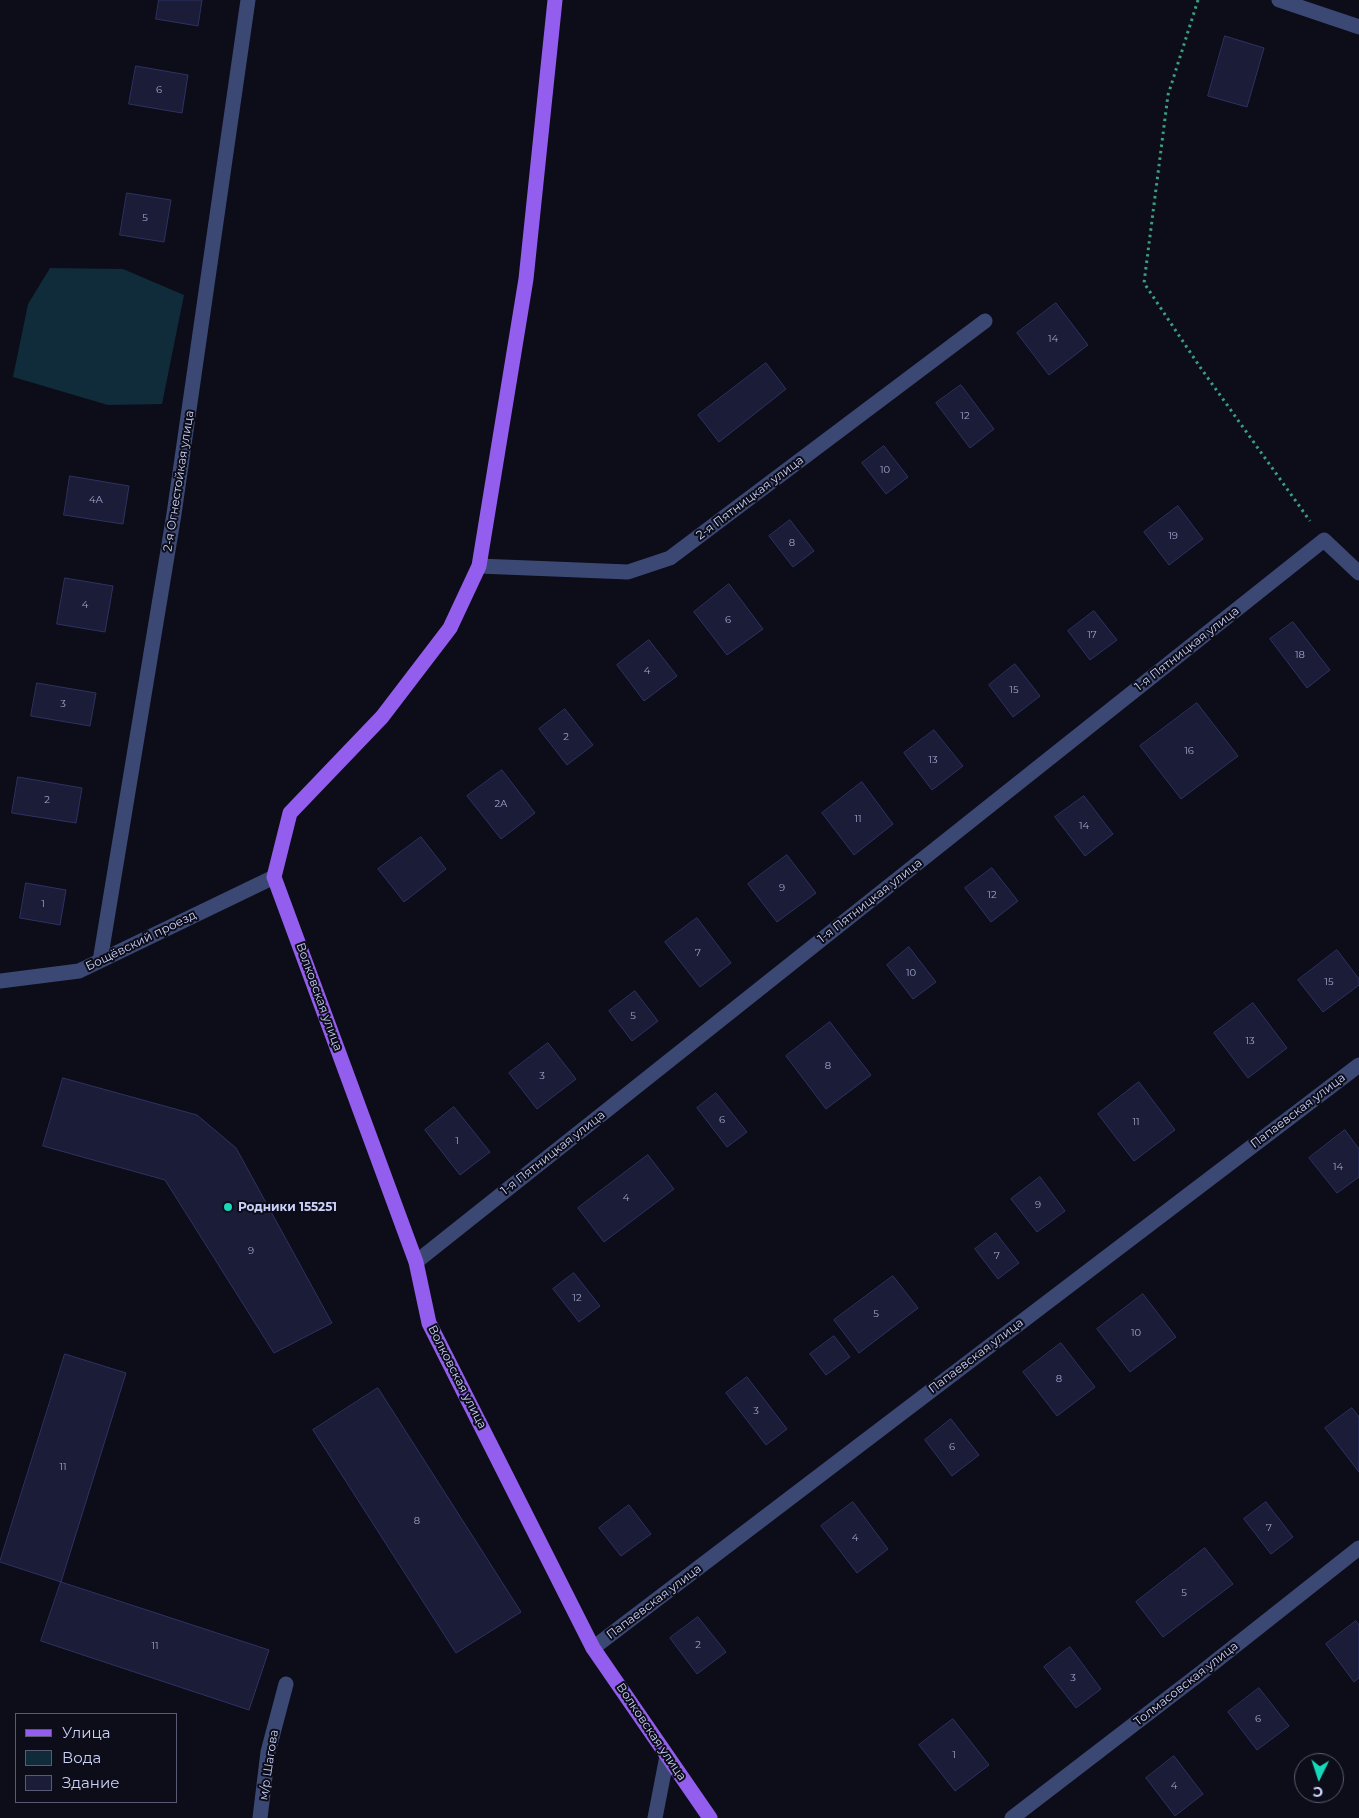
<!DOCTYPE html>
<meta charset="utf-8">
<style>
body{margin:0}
#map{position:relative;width:1359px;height:1818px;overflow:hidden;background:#0c0d19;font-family:Montserrat,sans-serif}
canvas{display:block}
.legend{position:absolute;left:15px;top:1713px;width:162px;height:90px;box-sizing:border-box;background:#0c0d19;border:1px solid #585b73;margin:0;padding:6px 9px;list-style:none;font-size:15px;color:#cbd1f9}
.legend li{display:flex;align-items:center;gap:10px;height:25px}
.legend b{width:25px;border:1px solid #585b73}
.north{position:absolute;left:1294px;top:1753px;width:50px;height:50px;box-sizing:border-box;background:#0c0d19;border:1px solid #585b73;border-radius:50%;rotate:184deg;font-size:14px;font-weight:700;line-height:20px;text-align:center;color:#cbd1f9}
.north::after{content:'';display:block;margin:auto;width:18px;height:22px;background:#18d8ba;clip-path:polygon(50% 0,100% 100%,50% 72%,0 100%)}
</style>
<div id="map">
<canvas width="1359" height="1818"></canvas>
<ul class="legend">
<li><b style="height:6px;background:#935ded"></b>Улица</li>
<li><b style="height:14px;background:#102b3a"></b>Вода</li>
<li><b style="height:14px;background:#1a1c38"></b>Здание</li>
</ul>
<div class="north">С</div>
</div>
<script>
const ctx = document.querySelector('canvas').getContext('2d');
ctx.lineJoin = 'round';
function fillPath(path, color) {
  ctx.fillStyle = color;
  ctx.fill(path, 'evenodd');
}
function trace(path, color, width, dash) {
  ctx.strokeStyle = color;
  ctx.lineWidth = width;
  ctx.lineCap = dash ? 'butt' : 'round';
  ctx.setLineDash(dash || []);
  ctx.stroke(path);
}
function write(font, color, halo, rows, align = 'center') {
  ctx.font = font + ' Montserrat,sans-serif';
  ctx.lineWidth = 4;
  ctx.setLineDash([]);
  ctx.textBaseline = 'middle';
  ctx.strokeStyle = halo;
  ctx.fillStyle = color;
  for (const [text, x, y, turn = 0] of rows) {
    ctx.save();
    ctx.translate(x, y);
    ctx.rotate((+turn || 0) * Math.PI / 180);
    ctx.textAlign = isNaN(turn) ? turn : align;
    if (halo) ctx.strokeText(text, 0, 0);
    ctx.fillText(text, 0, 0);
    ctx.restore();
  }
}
const water = new Path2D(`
 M 50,268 L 123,269 L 184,295 L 162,404 L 108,405 L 13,377 L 28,304 Z`);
const building = new Path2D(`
 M 159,0 L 202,0 L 198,26 L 156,19 Z
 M 1225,36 L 1264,48 L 1247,107 L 1208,96 Z
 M 136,66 L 188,75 L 182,113 L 129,104 Z
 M 127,193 L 171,200 L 164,242 L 120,235 Z
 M 1056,303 L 1088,345 L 1049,375 L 1017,333 Z
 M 766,363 L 786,389 L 719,442 L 698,415 Z
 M 961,385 L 994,429 L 970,448 L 936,403 Z
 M 884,446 L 908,477 L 886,494 L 862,463 Z
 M 70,476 L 129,486 L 123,524 L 64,515 Z
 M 1178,506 L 1203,539 L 1169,565 L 1144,532 Z
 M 790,520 L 814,551 L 793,567 L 769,536 Z
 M 65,578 L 113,586 L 105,632 L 57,624 Z
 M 729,584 L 763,629 L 727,655 L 694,612 Z
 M 1094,611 L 1117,640 L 1090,660 L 1068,631 Z
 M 1293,622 L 1330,670 L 1307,688 L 1270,639 Z
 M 649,640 L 677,676 L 644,701 L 617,665 Z
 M 1015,664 L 1040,696 L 1013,717 L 989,685 Z
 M 37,683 L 96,693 L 90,726 L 31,716 Z
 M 1197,703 L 1238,756 L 1181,799 L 1140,746 Z
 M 565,709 L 593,745 L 567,765 L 539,729 Z
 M 934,730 L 963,766 L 932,790 L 904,753 Z
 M 502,770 L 535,813 L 501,839 L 467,796 Z
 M 18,777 L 82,788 L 76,823 L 12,813 Z
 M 862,782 L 893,824 L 854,855 L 822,813 Z
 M 1084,796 L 1113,834 L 1085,856 L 1055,817 Z
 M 421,837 L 446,869 L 404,902 L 378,869 Z
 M 787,855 L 816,893 L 777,922 L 748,884 Z
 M 992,868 L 1018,901 L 991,922 L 965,888 Z
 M 26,883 L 66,890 L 60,925 L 20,918 Z
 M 697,918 L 731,963 L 700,987 L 665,942 Z
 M 909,947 L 936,982 L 913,999 L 887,965 Z
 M 1337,950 L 1359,979 L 1359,985 L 1323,1012 L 1298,980 Z
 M 635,991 L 658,1021 L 632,1041 L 609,1011 Z
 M 1253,1003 L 1287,1048 L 1248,1078 L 1214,1033 Z
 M 830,1022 L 871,1075 L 826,1109 L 786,1056 Z
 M 548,1043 L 576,1079 L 537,1109 L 509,1073 Z
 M 63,1078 L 197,1115 L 236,1148 L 332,1323 L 274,1353 L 165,1180 L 43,1146 Z
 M 1139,1082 L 1175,1130 L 1134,1161 L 1098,1114 Z
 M 716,1093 L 747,1132 L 727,1147 L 697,1108 Z
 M 454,1107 L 490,1152 L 460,1175 L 425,1130 Z
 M 1345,1130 L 1359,1149 L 1359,1177 L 1337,1193 L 1309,1158 Z
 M 648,1155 L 674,1189 L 604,1242 L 578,1208 Z
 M 1040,1177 L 1065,1211 L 1037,1232 L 1011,1199 Z
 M 996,1233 L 1019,1263 L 998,1279 L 975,1249 Z
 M 574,1273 L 600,1306 L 579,1322 L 553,1289 Z
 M 893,1276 L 918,1308 L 859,1353 L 834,1320 Z
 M 1143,1294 L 1176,1337 L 1130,1372 L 1097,1329 Z
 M 834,1336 L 850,1357 L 826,1375 L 810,1354 Z
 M 1061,1343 L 1095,1387 L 1057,1416 L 1023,1372 Z
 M 65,1354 L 126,1373 L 61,1582 L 0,1562 Z
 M 747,1377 L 787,1429 L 766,1445 L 726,1393 Z
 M 378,1388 L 521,1612 L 456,1653 L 313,1430 Z
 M 1352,1408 L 1359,1417 L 1359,1472 L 1325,1428 Z
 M 951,1419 L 979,1455 L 952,1476 L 925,1440 Z
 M 853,1502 L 888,1549 L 857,1573 L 821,1526 Z
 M 1266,1502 L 1293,1537 L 1271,1554 L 1244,1519 Z
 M 629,1505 L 651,1534 L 621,1556 L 599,1528 Z
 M 1205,1548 L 1233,1584 L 1163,1637 L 1136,1602 Z
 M 61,1582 L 269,1650 L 249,1710 L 41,1641 Z
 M 698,1617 L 726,1652 L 697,1674 L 670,1638 Z
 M 1356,1621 L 1359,1625 L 1359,1678 L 1354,1682 L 1326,1644 Z
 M 1070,1647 L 1101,1689 L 1076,1708 L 1044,1667 Z
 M 1259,1688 L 1289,1726 L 1257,1750 L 1228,1712 Z
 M 953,1719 L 989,1765 L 955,1791 L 919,1745 Z
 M 1174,1756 L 1203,1794 L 1175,1816 L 1146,1778 Z`);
const path = new Path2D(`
 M 1198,0 L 1168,95 L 1144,283 L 1200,367 L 1310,521`);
const minor = new Path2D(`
 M 1279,0 L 1359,27
 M 479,566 L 628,572 L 670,558 L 985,321
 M 100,961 L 174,514 L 248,0
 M 0,981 L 79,971 L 274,877
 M 416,1262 L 1324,540 L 1359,573
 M 593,1648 L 1359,1065
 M 260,1818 L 268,1752 L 286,1684
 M 655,1818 L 667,1756
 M 1012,1818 L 1202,1672 L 1359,1548`);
const major = new Path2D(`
 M 555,0 L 526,279 L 479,566 L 450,628 L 382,717 L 290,813 L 274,877 L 416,1262 L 429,1323 L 593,1648 L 710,1818`);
const markers = [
 [228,1207,5,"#18d8ba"]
];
const numberNames = [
 ["6",159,90],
 ["5",145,218],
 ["14",1053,339],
 ["12",965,416],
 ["10",885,470],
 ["4А",96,500],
 ["19",1173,536],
 ["8",792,543],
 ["4",85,605],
 ["6",728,620],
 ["17",1092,635],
 ["18",1300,655],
 ["4",647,671],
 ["15",1014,690],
 ["3",63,704],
 ["2",566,737],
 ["16",1189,751],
 ["13",933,760],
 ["2",47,800],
 ["2А",501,804],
 ["11",858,819],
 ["14",1084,826],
 ["9",782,888],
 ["12",992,895],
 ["1",43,904],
 ["7",698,953],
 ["10",911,973],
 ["15",1329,982],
 ["5",633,1016],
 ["13",1250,1041],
 ["8",828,1066],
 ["3",542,1076],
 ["6",722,1120],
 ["11",1136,1122],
 ["1",457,1141],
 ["14",1338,1167],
 ["4",626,1198],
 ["9",1038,1205],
 ["9",251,1251],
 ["7",997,1256],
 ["12",577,1298],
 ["5",876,1314],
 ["10",1136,1333],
 ["8",1059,1379],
 ["3",756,1411],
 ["6",952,1447],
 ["11",63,1467],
 ["8",417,1521],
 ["7",1269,1528],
 ["4",855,1538],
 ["5",1184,1593],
 ["2",698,1645],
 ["11",155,1646],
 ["3",1073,1678],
 ["6",1258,1719],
 ["1",954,1755],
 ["4",1174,1786]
];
const streetNames = [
 ["2-я Огнестойкая улица",179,481,-81],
 ["2-я Пятницкая улица",750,498,-37],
 ["1-я Пятницкая улица",1187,649,-38],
 ["1-я Пятницкая улица",870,901,-38],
 ["Бощёвский проезд",141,941,-26],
 ["Волковская улица",319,997,70],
 ["Папаевская улица",1298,1111,-37],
 ["1-я Пятницкая улица",553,1153,-38],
 ["Папаевская улица",976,1356,-37],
 ["Волковская улица",457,1377,63],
 ["Папаевская улица",654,1602,-37],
 ["Толмасовская улица",1186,1684,-38],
 ["Волковская улица",651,1732,56],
 ["м/р Шагова",269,1765,-81]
];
const poiNames = [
 ["Родники 155251",238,1207]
];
fillPath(water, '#102b3a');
fillPath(building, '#1a1c38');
trace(building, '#2f3262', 1);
trace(path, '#399f7f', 3, [2.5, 4]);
trace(minor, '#3c4874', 15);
trace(major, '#935ded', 15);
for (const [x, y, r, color] of markers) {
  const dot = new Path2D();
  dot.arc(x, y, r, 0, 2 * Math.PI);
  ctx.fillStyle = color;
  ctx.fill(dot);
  trace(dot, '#0c0d19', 2);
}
write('10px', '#9fa4c9', null, numberNames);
write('12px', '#cbd1f9', '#0c0d19', streetNames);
write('bold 12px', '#cbd1f9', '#0c0d19', poiNames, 'left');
</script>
